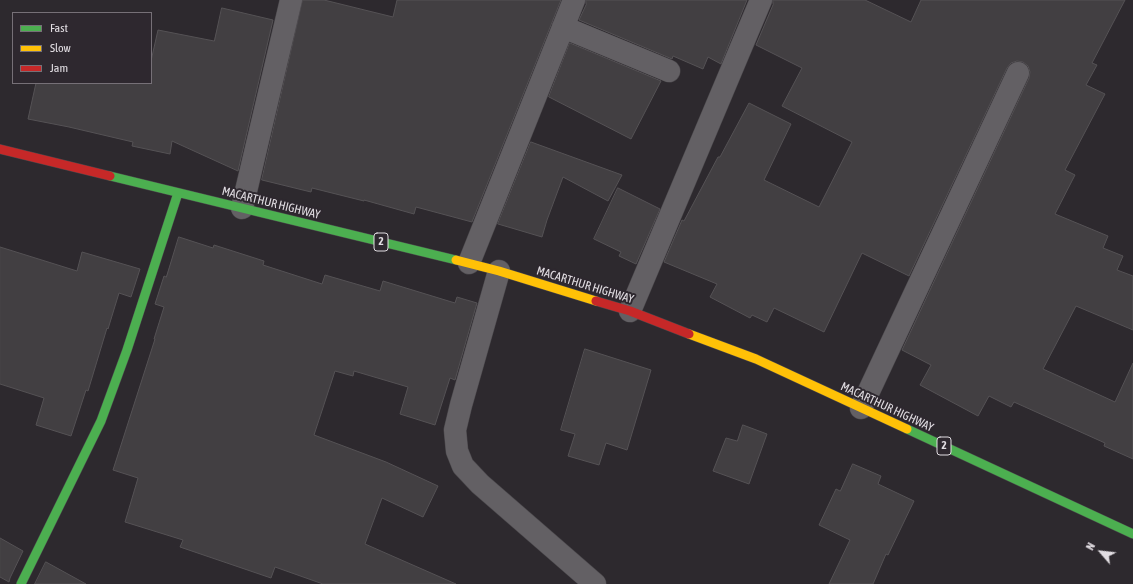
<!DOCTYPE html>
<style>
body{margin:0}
#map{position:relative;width:1133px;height:584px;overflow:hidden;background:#2d292e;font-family:"Asap Condensed",sans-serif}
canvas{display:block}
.legend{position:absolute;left:12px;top:12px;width:140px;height:72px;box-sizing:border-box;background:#2e282f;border:1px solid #767077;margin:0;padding:5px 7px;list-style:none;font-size:12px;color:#e1dde2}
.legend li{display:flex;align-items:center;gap:8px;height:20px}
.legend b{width:20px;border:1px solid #767077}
.north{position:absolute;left:1081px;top:532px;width:40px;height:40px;-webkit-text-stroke:3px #2e282f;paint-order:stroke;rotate:298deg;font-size:11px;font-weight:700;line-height:16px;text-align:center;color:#e1dde2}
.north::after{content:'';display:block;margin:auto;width:14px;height:18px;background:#e1dde2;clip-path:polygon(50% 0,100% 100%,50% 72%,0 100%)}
</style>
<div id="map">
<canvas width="1133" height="584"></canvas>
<ul class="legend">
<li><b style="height:5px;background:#4caf50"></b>Fast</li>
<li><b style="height:5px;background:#ffc107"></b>Slow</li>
<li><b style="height:5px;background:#c62828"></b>Jam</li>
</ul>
<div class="north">N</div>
</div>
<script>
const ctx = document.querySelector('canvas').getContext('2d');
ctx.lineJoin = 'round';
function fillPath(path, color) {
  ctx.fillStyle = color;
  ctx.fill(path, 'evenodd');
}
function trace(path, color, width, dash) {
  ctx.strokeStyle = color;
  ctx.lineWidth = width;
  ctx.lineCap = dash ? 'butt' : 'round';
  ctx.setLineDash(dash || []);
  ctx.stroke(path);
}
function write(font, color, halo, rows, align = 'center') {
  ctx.font = font + ' "Asap Condensed",sans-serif';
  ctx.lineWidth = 4;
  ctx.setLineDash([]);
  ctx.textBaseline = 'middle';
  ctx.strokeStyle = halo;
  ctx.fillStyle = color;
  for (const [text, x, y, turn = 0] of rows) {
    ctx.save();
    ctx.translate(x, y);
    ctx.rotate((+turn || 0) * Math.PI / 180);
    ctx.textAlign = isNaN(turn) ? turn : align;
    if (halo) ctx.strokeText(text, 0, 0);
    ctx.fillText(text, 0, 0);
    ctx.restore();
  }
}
const building = new Path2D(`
 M 303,0 L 324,0 L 393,17 L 397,0 L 561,0 L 472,222 L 416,207 L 414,214 L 364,200 L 364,201 L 312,188 L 311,192 L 262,180 Z
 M 586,0 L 747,0 L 721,64 L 708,57 L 703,69 L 673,56 L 672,59 L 579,20 L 586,5 Z
 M 773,0 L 865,0 L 911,22 L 921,0 L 1125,0 L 1092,63 L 1097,65 L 1086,85 L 1105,94 L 1065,170 L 1075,175 L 1055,214 L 1108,236 L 1103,248 L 1123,256 L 1117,270 L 1133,276 L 1133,330 L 1076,306 L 1043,369 L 1115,402 L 1133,363 L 1133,459 L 1104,446 L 1105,443 L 1014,402 L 1011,407 L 989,396 L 978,416 L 920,385 L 931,365 L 902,350 L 1029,78 L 1030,72 L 1028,66 L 1023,62 L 1017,61 L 1011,63 L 1007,68 L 909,276 L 862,253 L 824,332 L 774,308 L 767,322 L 752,315 L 750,318 L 710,297 L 717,284 L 664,262 L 682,220 L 684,221 L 718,157 L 720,157 L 749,103 L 791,124 L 764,180 L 819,207 L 852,142 L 782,106 L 802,68 L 756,45 L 773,5 Z
 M 222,8 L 273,20 L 238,171 L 172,141 L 170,154 L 132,146 L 133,142 L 69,127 L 28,119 L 36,83 L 151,83 L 151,61 L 158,30 L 214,41 Z
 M 570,43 L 661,81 L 631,139 L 549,97 Z
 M 531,142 L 622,175 L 608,201 L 563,177 L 547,220 L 542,237 L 498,224 Z
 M 618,188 L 660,209 L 636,264 L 619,256 L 621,252 L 594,239 Z
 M 179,237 L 213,248 L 214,245 L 264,261 L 263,265 L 322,284 L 325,275 L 380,291 L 383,281 L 455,303 L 457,297 L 477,303 L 455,380 L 450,378 L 435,425 L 400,414 L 408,387 L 354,371 L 353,376 L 335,371 L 314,435 L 386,462 L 438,486 L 423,517 L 382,498 L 365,544 L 456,584 L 323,584 L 275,567 L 271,578 L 180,547 L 183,540 L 125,522 L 138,478 L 113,470 L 155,339 L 154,339 L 164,307 L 155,304 L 164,276 L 166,277 Z
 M 0,247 L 77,271 L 82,252 L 140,269 L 131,297 L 119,293 L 108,329 L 107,328 L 88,391 L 86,390 L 71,436 L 36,425 L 44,398 L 0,384 Z
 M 585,349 L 651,370 L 627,450 L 606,443 L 599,465 L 568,456 L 575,434 L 561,430 Z
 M 743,425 L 767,434 L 749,484 L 713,471 L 726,438 L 737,441 Z
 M 853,464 L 881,476 L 878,484 L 914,501 L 888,555 L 886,554 L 873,584 L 829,584 L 850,540 L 819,525 L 836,489 L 840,491 Z
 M 0,538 L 23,551 L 10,578 L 9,582 L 0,577 Z
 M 46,562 L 86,584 L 35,584 Z`);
const street = new Path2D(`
 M 563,27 L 669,71
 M 242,208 L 291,0
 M 469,263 L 574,0
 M 499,271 L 461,405 L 455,430 L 457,451 L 463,466 L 480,484 L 595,584
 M 630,311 L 761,0
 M 861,408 L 1018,73`);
const fast = new Path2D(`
 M 110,176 L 456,260
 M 907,429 L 1133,534
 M 21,584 L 101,421 L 127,350 L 178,193`);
const slow = new Path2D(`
 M 456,260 L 499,271 L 596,301
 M 689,334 L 756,359 L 907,429`);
const jam = new Path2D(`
 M 0,149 L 110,176
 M 596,301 L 630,311 L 689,334`);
const shields = [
 [381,242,14],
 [944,446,14]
];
const shieldNames = [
 ["2",381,242],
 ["2",944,446]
];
const streetNames = [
 ["MACARTHUR HIGHWAY",271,203,14],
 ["MACARTHUR HIGHWAY",585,285,17],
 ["MACARTHUR HIGHWAY",887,407,25]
];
fillPath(building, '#423f42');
trace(building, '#555255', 1);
trace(street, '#4a474b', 23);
trace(fast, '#4a474b', 10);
trace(slow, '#4a474b', 10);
trace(jam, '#4a474b', 10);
trace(street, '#636064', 22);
trace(fast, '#4caf50', 9);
trace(slow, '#ffc107', 9);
trace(jam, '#c62828', 9);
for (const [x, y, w] of shields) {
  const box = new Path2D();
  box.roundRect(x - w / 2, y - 9, w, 18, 3);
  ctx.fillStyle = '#2e282f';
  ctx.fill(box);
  trace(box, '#e1dde2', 1);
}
write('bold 11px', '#e1dde2', null, shieldNames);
write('12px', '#e1dde2', '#2e282f', streetNames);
</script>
